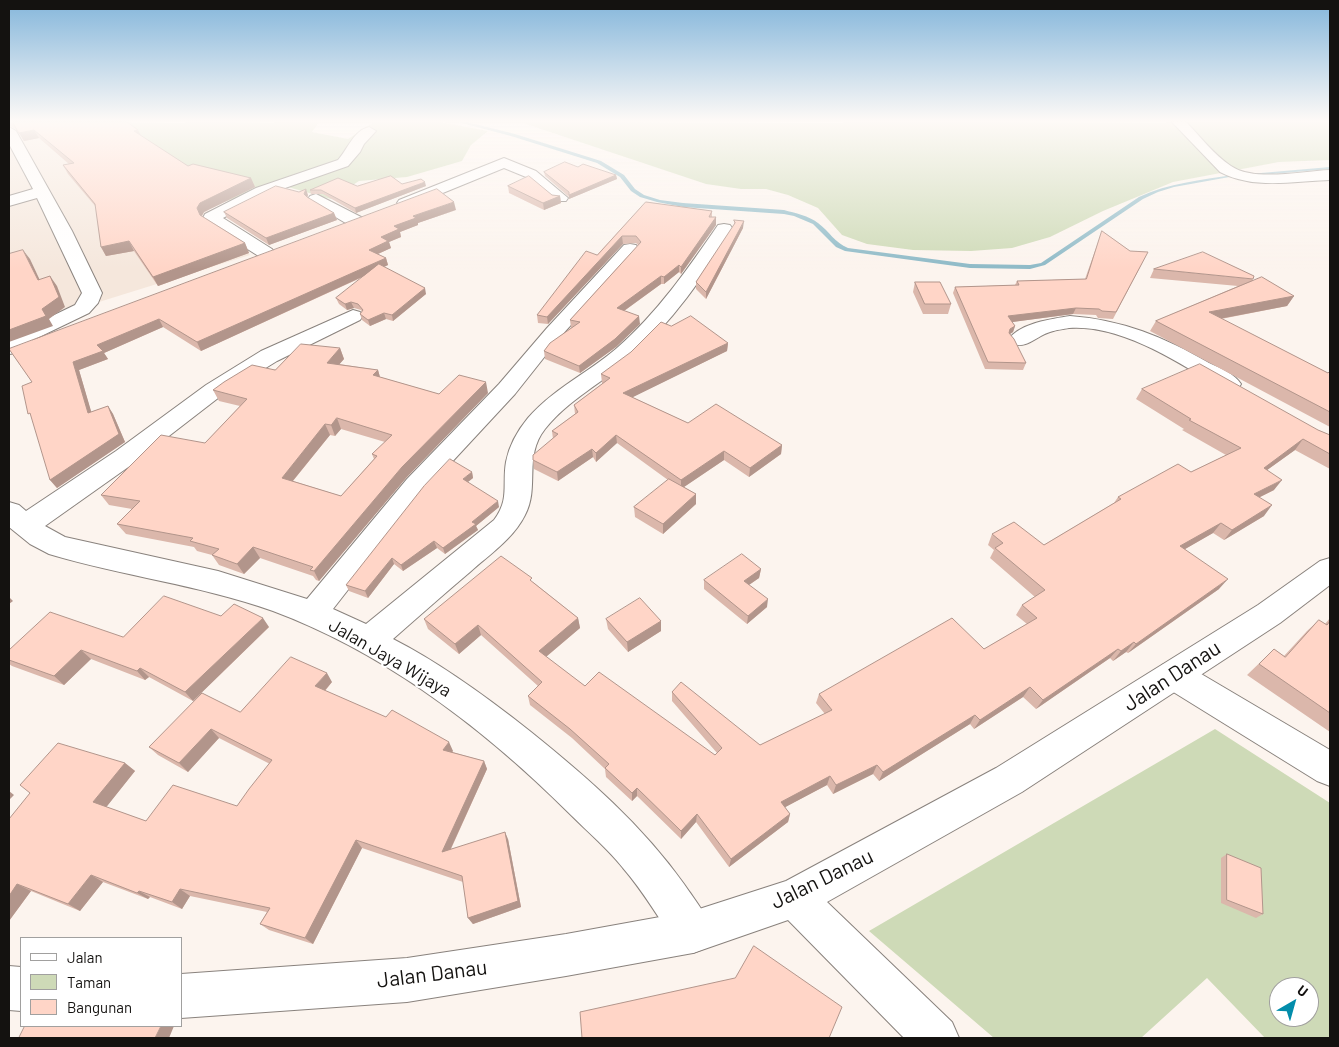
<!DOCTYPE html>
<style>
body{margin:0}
#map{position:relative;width:1339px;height:1047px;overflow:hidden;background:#fcf4ee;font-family:Barlow,sans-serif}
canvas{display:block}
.frame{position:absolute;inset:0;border:10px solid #141210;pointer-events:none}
.legend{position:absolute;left:20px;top:937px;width:162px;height:90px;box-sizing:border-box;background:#fff;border:1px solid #a1a09f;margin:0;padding:6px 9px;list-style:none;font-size:15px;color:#141210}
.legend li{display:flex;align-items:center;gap:10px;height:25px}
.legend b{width:25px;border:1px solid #a1a09f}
.north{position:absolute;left:1269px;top:977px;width:50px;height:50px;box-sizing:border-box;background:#fff;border:1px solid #a1a09f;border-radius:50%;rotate:38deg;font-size:14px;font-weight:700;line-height:20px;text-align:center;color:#141210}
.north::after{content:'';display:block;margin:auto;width:18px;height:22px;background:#038dab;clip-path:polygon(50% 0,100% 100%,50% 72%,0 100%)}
</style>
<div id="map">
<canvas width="1339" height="1047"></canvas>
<div class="frame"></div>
<ul class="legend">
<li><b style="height:6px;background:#fff"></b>Jalan</li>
<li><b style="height:14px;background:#cedab7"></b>Taman</li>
<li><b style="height:14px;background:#ffd5c7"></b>Bangunan</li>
</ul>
<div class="north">U</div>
</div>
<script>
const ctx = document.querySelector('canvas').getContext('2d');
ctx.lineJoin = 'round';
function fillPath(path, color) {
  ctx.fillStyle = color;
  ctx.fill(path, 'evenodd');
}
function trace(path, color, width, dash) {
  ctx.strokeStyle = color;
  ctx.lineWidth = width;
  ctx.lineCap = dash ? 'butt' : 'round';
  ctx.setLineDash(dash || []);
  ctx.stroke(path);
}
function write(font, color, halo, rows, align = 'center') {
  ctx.font = font + ' Barlow,sans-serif';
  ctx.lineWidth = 4.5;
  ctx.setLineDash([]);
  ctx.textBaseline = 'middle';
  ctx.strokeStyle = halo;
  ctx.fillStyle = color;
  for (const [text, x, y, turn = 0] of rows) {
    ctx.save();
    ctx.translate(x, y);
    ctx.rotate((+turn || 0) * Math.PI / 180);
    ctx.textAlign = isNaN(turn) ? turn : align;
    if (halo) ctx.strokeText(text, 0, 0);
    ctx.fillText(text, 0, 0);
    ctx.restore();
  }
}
const built = new Path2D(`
 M 9,122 L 125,122 L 250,255 L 9,330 Z`);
const green = new Path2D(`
 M 319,122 L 312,132 L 348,139 L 374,122 L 440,122 L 488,131 L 471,145 L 462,161 L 407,177 L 359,181 L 331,199 L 277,184 L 221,203 L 97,123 Z
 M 1330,122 L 1330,160 L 1279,162 L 1173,182 L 1103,211 L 1050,237 L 1012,248 L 971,251 L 913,250 L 867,244 L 842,235 L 818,208 L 788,195 L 766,189 L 741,189 L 706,184 L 523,123 Z
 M 1215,729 L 1330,803 L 1330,1038 L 1265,1038 L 1207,978 L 1141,1038 L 994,1038 L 869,931 ZM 1279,987 L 1309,987 L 1309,1017 L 1279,1017 Z`);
const stream = new Path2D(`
 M 458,122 L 467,122 L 515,134 L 601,161 L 624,175 L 635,189 L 644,195 L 660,200 L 683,203 L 784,210 C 795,213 809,216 818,223 C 829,231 835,243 848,248 L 970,264 L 1030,265 L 1041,263 L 1139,197 C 1169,183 1201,180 1233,175 L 1235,176 L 1174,187 L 1158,192 L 1143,199 L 1045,265 L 1030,269 L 970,268 L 845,251 L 836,247 L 813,224 L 794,216 L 784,214 L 683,207 L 657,202 L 640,197 L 631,191 L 620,177 L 597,163 L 511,136 Z
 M 1330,167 L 1330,169 L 1249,176 L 1247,175 L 1249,174 Z`);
const street = new Path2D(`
 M 1172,122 L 1186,122 C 1200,136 1214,155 1231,166 C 1254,182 1303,171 1330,170 L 1330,180 C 1293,181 1254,190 1220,172 Z
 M 9,127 L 16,131 L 72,231 L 102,293 L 98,303 L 89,313 L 33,340 L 17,353 L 9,354 L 9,338 L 19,332 L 75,305 L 82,293 L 37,198 L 9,206 L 9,196 L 33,189 L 9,144 Z
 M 369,127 L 376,131 L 364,144 L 360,152 L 348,166 L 268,194 L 223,218 L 272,249 L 275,253 L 272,257 L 266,258 L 260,257 L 205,222 L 203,218 L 205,214 L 256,188 L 338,160 C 348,149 353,131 369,127 Z
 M 504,158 L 536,171 L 568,198 L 566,201 L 554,201 L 526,177 L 504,168 L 411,206 L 399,206 L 397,203 L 399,200 Z
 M 316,194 L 361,217 L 364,221 L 361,225 L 355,226 L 349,225 L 310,202 L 308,199 L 310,196 Z
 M 724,224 L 730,225 L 733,229 C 704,276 672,323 630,359 C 602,383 568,400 545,429 C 523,457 540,487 525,515 C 513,539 490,554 470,572 C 444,594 419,616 393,639 C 442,664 488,698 531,732 C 587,777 642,825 684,884 C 695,900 706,914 714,932 L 708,947 L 693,953 L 678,947 C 660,920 644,892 623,868 C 608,849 589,833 572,816 C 487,731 386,653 273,611 C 200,585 122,576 49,554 L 30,544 L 9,527 L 9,502 L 19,505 L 26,511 L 116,451 L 206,385 L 261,351 L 353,310 L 360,312 L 363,316 L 360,320 L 277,361 L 222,395 L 134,463 L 45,526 L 65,537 L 218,571 L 307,599 L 407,479 L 499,384 L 547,328 L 624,245 L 630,244 L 636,245 L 639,249 L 636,253 L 561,336 L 515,394 L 425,491 L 333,609 L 366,624 L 494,520 C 510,499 502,485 506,462 C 509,446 518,430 528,418 C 553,389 588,373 617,348 C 658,312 687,270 718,225 Z
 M 1070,316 C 1123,320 1164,337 1209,363 C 1220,368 1235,374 1241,384 L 1238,389 L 1230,391 L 1222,389 C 1180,363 1121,324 1069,328 C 1064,329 1056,330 1050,332 C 1036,336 1028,349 1012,344 L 1008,340 C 1020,323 1051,319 1070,316 Z
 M 1174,661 L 1186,665 L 1330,750 L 1330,786 L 1317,781 L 1162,685 L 1158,675 L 1162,665 Z`);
const secondary = new Path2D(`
 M 1330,558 L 1330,585 L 1280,623 L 1022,792 L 827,902 L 952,1022 L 959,1038 L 904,1038 L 788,920 L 693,953 L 566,976 L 407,1002 L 181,1018 L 181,974 L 407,958 L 566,934 L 693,911 L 786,881 L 996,768 L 1258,605 L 1320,561 Z
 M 9,966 L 21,967 L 21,1011 L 9,1010 Z`);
const wall = new Path2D(`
 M 9,122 L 127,122 L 138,130 L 141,136 L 188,166 L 251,178 L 255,187 L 204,212 L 202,216 L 245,243 L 249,253 L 158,286 L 134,251 L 106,256 L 101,247 L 96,207 L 68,174 L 63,165 L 69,164 L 39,138 L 24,141 L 17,130 L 9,125 Z
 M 578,167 L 616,175 L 617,179 L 569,199 L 569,197 L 545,176 L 544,172 Z
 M 402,184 L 426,186 L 356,213 L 323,194 L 311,194 L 310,190 L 357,186 Z
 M 508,186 L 552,195 L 560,196 L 561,203 L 544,210 L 509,193 Z
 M 308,195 L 307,198 L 334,213 L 337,220 L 269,245 L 227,218 L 224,212 Z
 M 646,202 L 712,211 L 712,217 L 716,225 L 681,274 L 679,272 L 664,284 L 661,284 L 624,311 L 640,324 L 616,347 L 580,373 L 545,359 L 544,351 L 571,328 L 570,320 L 638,245 L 636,243 L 623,244 L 548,324 L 538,323 L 537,315 L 597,255 Z
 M 456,210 L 418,223 L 418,225 L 400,232 L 401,237 L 389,242 L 391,248 L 378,254 L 386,258 L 388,265 L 384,267 L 426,294 L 393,321 L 386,319 L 370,326 L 362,320 L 360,314 L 362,312 L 361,310 L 354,308 L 347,310 L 339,304 L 336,298 L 365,276 L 201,351 L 163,327 L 104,353 L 108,359 L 79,370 L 91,412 L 108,406 L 113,414 L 125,442 L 57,488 L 50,480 L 32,382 L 9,349 Z
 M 734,220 L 743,228 L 706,299 L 696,289 L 696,282 L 734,226 Z
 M 1102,231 L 1130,251 L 1148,252 L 1113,319 L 1098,318 L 1096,315 L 1073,314 L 1012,322 L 1015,326 L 1013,332 L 1010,334 L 1026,363 L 1023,370 L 985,369 L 953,293 L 955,287 L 1015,285 L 1017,281 L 1085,279 Z
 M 1154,269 L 1253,279 L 1252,280 L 1294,296 L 1287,306 L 1221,319 L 1328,373 L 1330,371 L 1330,427 L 1150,331 L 1156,321 L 1238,286 L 1150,278 Z
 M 915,282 L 951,304 L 948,314 L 923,314 L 913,292 Z
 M 728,343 L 727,351 L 632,397 L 688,423 L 782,445 L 781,454 L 749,477 L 724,460 L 684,487 L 696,494 L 696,504 L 663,534 L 635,517 L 634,507 L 668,480 L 617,443 L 596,462 L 593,457 L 558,481 L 534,469 L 533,460 L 553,439 L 552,431 L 575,414 L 574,405 L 603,383 L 602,383 L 601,374 Z
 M 340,348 L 344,359 L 339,364 L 378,370 L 380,377 L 439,394 L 488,393 L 406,478 L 319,581 L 316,580 L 313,576 L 260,558 L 244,574 L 219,565 L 212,555 L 197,551 L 194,547 L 126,534 L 117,524 L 132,509 L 109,505 L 101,495 L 205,443 L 240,406 L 219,401 L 213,390 ZM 341,429 L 385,442 L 372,454 L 374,459 L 341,496 L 293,481 L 330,435 L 335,436 Z
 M 1142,389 L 1318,430 L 1330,435 L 1330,469 L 1295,450 L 1267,470 L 1274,490 L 1260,497 L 1264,516 L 1224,540 L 1213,533 L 1185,549 L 1219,589 L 1128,653 L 1126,652 L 1113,661 L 1110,658 L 1036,709 L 1023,697 L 974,729 L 970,724 L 879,781 L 873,774 L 833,794 L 827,785 L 785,807 L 790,814 L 788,822 L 729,867 L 696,822 L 681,839 L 637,796 L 632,801 L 606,777 L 605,769 L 572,738 L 530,705 L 528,696 L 538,686 L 481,635 L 459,654 L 428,629 L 424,619 L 533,582 L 578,618 L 580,628 L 546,657 L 585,686 L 715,755 L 717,753 L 672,701 L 672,692 L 760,745 L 825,714 L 816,703 L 819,694 L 984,649 L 1027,624 L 1016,615 L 1022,605 L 1035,597 L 990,558 L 994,550 L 988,545 L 992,534 L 1044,545 L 1114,503 L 1118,497 L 1191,472 L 1226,455 L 1182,430 L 1184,429 L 1136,399 Z
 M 472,472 L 473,478 L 468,482 L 499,507 L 476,526 L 478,530 L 445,554 L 437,548 L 403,571 L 394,564 L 368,598 L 349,591 L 346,585 Z
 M 761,569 L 759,578 L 749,585 L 767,607 L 747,624 L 704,589 L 704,580 Z
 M 221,616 L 269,627 L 193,701 L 149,677 L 145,680 L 91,659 L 64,685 L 12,666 L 9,664 L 9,650 L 123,637 Z
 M 1330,618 L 1330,732 L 1247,675 L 1274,649 L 1284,656 L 1307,631 L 1319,620 L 1325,624 Z
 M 606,619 L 661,621 L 661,631 L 628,652 L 608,629 Z
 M 332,682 L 325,691 L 453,751 L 452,752 L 484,761 L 487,769 L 451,849 L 508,839 L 521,907 L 473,924 L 468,918 L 463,882 L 362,848 L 313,944 L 269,930 L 260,924 L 267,912 L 190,896 L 182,909 L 150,897 L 148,899 L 103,882 L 80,911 L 31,891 L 9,921 L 9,819 L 125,763 L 135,771 L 106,807 L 146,821 L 237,806 L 270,764 L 219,738 L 188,772 L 158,755 L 149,747 L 240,712 Z
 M 1227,854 L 1263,914 L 1256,918 L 1221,903 L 1221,858 Z`);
const shadedWall = new Path2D(`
 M 34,130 L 39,138 L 24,141 L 19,133 Z
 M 138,130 L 142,138 L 134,131 Z
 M 616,175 L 617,179 L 569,199 L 569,195 Z
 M 251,178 L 255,187 L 204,212 L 201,217 L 197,208 L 200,203 Z
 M 425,182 L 426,186 L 356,213 L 355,208 Z
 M 306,189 L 308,195 L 306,200 L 304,194 Z
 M 560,196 L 561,203 L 544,210 L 543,203 Z
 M 454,202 L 456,210 L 418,223 L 418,225 L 400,232 L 401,237 L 389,242 L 391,248 L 371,257 L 369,250 L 381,237 L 394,226 L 413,216 Z
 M 334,213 L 337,220 L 269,245 L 266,238 Z
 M 716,217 L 716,225 L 681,274 L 681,267 Z
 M 744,221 L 743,228 L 706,299 L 706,292 Z
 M 622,236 L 623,244 L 548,324 L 547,317 Z
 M 129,241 L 134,251 L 106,256 L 101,247 Z
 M 245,243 L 249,253 L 158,286 L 153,277 Z
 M 23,250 L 30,259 L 44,289 L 38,280 Z
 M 386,258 L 388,265 L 201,351 L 197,342 Z
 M 679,265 L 679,272 L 664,284 L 664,277 Z
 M 50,276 L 57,286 L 65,307 L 49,319 L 53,326 L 9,342 L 9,330 Z
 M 661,276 L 661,284 L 617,316 L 617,308 Z
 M 425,288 L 426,294 L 393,321 L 392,315 Z
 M 1294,296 L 1287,306 L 1203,322 L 1209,312 Z
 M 351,302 L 354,308 L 347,310 L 345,304 Z
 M 1076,308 L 1073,314 L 1005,323 L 1008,316 Z
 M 384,313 L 386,319 L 370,326 L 368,320 Z
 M 639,316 L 640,324 L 616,347 L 580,373 L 579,366 Z
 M 159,319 L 163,327 L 104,353 L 108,359 L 79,370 L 94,421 L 88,413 L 73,362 L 97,345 Z
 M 1015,326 L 1013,332 L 1007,336 L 1010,329 Z
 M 728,343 L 727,351 L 623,402 L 623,393 Z
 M 340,348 L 344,359 L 332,373 L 327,363 Z
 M 378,370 L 381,381 L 373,375 Z
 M 486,382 L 488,393 L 406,478 L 319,581 L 314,571 L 402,467 Z
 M 108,406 L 113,414 L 125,442 L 57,488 L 50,480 Z
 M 337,418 L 341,429 L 335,436 L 331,425 Z
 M 325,424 L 330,435 L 287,488 L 282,478 Z
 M 616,435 L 617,443 L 596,462 L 596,453 Z
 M 1303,439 L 1295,450 L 1256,478 L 1264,468 Z
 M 782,445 L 781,454 L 749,477 L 750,468 Z
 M 592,449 L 593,457 L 558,481 L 557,472 Z
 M 724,451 L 724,460 L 681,489 L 681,480 Z
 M 472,472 L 473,478 L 464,485 L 463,479 Z
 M 1282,480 L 1274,490 L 1246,504 L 1254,494 Z
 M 696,494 L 696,504 L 663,534 L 663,524 Z
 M 498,501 L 499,507 L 476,526 L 478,530 L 445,554 L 443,548 L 472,522 Z
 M 1272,505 L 1264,516 L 1224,540 L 1232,530 Z
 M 1221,523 L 1213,533 L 1173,556 L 1180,546 Z
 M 434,541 L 437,548 L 403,571 L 401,565 Z
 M 253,547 L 260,558 L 244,574 L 237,564 Z
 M 392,558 L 394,564 L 368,598 L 365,591 Z
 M 761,569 L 759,578 L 743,589 L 744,581 Z
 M 1228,579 L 1219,589 L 1128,653 L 1136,644 Z
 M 9,597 L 13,601 L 9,604 Z
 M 768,599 L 767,607 L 747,624 L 748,616 Z
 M 263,618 L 269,627 L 193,701 L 185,692 Z
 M 578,618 L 580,628 L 541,661 L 539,651 Z
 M 661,621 L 661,631 L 628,652 L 627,642 Z
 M 478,625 L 481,635 L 459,654 L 455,644 Z
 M 1134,642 L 1126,652 L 1113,661 L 1121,651 Z
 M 1118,649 L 1110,658 L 1036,709 L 1043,700 Z
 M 81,650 L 91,659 L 64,685 L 54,676 Z
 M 140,668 L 149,677 L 145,680 L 137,671 Z
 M 327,673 L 332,682 L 321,695 L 315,686 Z
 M 1030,687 L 1023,697 L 974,729 L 980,720 Z
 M 975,715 L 970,724 L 879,781 L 883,772 Z
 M 211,729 L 219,738 L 188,772 L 179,763 Z
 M 449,742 L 453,751 L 447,758 L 443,750 Z
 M 484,761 L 487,769 L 446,859 L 442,852 Z
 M 125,763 L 135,771 L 104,810 L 93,802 Z
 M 877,765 L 873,774 L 833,794 L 836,785 Z
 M 830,776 L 827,785 L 778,811 L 781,802 Z
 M 637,788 L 637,796 L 632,801 L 632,793 Z
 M 9,791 L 14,795 L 9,800 Z
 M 697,814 L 696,822 L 681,839 L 681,831 Z
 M 790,814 L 788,822 L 729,867 L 731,859 Z
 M 505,832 L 508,839 L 521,907 L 473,924 L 468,918 Z
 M 356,840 L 362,848 L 313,944 L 305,938 Z
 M 91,875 L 103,882 L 80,911 L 68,904 Z
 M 17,884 L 31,891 L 9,921 L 9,896 Z
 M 180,889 L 190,896 L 182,909 L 172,902 Z
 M 139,891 L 150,897 L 148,899 L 137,893 Z
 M 161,1026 L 174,1026 L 169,1038 L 155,1038 Z`);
const building = new Path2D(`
 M 13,122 L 127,122 L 138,130 L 134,131 L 188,166 L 193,164 L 251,178 L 200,203 L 197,208 L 200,215 L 245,243 L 153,277 L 129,241 L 101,247 L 95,204 L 63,165 L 74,163 L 34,130 L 19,133 Z
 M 565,162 L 578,167 L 583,164 L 616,175 L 569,195 L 569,192 L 544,172 Z
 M 391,176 L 402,184 L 421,179 L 425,182 L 355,208 L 321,190 L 310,190 L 338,178 L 357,186 Z
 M 529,176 L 552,195 L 560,196 L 543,203 L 508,186 Z
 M 276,186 L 299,192 L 306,189 L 304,194 L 307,197 L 334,213 L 266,238 L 224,212 Z
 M 437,189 L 454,202 L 413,216 L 416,218 L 394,226 L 399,229 L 381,237 L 388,241 L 369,250 L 386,258 L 197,342 L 159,319 L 97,345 L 103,351 L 73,362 L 88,413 L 108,406 L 119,434 L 50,480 L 30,413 L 28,414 L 22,386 L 32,382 L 9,349 Z
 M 646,202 L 712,211 L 709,217 L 716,217 L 681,267 L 679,265 L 664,277 L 661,276 L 617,308 L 639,316 L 615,339 L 579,366 L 544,351 L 550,343 L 580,322 L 570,320 L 641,242 L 636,236 L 622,236 L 547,317 L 537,315 L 586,251 L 597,255 Z
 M 734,220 L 744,221 L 706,292 L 696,282 L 735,223 Z
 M 1102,231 L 1130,251 L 1148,252 L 1116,312 L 1102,311 L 1099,309 L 1076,308 L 1008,316 L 1015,326 L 1010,329 L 1009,333 L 1014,339 L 1026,363 L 988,362 L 955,287 L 1019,285 L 1017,281 L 1086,279 Z
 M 23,250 L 38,280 L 50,276 L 59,297 L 42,309 L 46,316 L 9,330 L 9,254 Z
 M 1203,252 L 1254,276 L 1253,279 L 1154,269 Z
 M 379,264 L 425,288 L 392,315 L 384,313 L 368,320 L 360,314 L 363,310 L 358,304 L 351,302 L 345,304 L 336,298 Z
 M 1262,277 L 1294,296 L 1209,312 L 1328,373 L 1330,371 L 1330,412 L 1156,321 Z
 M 915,282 L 940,282 L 951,304 L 925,304 Z
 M 691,316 L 728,343 L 623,393 L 688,423 L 716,404 L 782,445 L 750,468 L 724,451 L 681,480 L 616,435 L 596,453 L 592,449 L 557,472 L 533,460 L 533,455 L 558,434 L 552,431 L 578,412 L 574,405 L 610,378 L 601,374 L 631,352 L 661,322 L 671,326 Z
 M 301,344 L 340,348 L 327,363 L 378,370 L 373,375 L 439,394 L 459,375 L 486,382 L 402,467 L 314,571 L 310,570 L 313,567 L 253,547 L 237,564 L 212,555 L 219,549 L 190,541 L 193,538 L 117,524 L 140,501 L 101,495 L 161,435 L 205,443 L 247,399 L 213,390 L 224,382 L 252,365 L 275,370 ZM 337,418 L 392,435 L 372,454 L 377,456 L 341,496 L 282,478 L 325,424 L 331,425 Z
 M 1200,364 L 1318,430 L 1330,435 L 1330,454 L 1303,439 L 1264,468 L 1282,480 L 1254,494 L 1272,505 L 1232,530 L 1221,523 L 1180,546 L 1228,579 L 1136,644 L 1134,642 L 1121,651 L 1118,649 L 1043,700 L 1030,687 L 980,720 L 975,715 L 883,772 L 877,765 L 836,785 L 830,776 L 781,802 L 790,814 L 731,859 L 697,814 L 681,831 L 637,788 L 632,793 L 605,768 L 609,764 L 570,729 L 528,696 L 542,682 L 478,625 L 455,644 L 424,619 L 501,556 L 532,578 L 530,580 L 578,618 L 539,651 L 585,686 L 599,672 L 715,755 L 722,748 L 672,692 L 681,682 L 760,745 L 832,710 L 819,694 L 952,618 L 984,649 L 1037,618 L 1022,605 L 1045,590 L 995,548 L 1003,543 L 992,534 L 1014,522 L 1044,545 L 1121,499 L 1118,497 L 1178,464 L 1191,472 L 1241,448 L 1189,420 L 1191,419 L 1142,389 Z
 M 450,459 L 472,472 L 463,479 L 498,501 L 472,522 L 476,524 L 443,548 L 434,541 L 401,565 L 392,558 L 365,591 L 346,585 L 424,486 Z
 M 669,479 L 696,494 L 663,524 L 634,507 Z
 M 742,554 L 761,569 L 744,581 L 768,599 L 748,616 L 704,580 Z
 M 164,596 L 221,616 L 234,604 L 263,618 L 185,692 L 140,668 L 137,671 L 81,650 L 54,676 L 9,660 L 9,650 L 50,612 L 123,637 Z
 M 640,598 L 661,621 L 627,642 L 606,619 Z
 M 1319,620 L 1327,625 L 1330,621 L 1330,713 L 1259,664 L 1274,649 L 1285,657 Z
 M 291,657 L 327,673 L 315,686 L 386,717 L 392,710 L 449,742 L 443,750 L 484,761 L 442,852 L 505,832 L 518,901 L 468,918 L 462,876 L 356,840 L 305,938 L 260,924 L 270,908 L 180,889 L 172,902 L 139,891 L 137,893 L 91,875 L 68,904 L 17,884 L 9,896 L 9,819 L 30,793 L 20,785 L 58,743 L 125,763 L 93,802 L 146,821 L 173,785 L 237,806 L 249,789 L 272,760 L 211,729 L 179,763 L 149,747 L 202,693 L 240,712 Z
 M 1227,854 L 1261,868 L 1263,914 L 1227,900 Z
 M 754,946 L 842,1007 L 829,1038 L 582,1038 L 580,1012 L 735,978 Z
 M 25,1026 L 161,1026 L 155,1038 L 19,1038 Z`);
const streetNames = [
 ["Jalan Jaya Wijaya",390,658,30]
];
const nearStreetnames = [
 ["Jalan Danau",1172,676,-33],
 ["Jalan Danau",822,879,-26],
 ["Jalan Danau",432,974,-7]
];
fillPath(built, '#f5e7dc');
fillPath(green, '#cedab7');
fillPath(stream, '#8ebac7');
trace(street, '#89827d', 2);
trace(secondary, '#89827d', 2);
fillPath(street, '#fff');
fillPath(secondary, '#fff');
fillPath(wall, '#dbb7ab');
fillPath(shadedWall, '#b2958b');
fillPath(building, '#ffd5c7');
trace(building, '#b2958b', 1);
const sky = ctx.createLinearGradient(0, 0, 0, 269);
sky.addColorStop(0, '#84b6db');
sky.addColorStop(0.45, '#fefaf7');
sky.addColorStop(1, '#fefaf700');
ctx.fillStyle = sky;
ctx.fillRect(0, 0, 1339, 269);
write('18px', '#141210', '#fff', streetNames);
write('21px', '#141210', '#fff', nearStreetnames);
</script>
